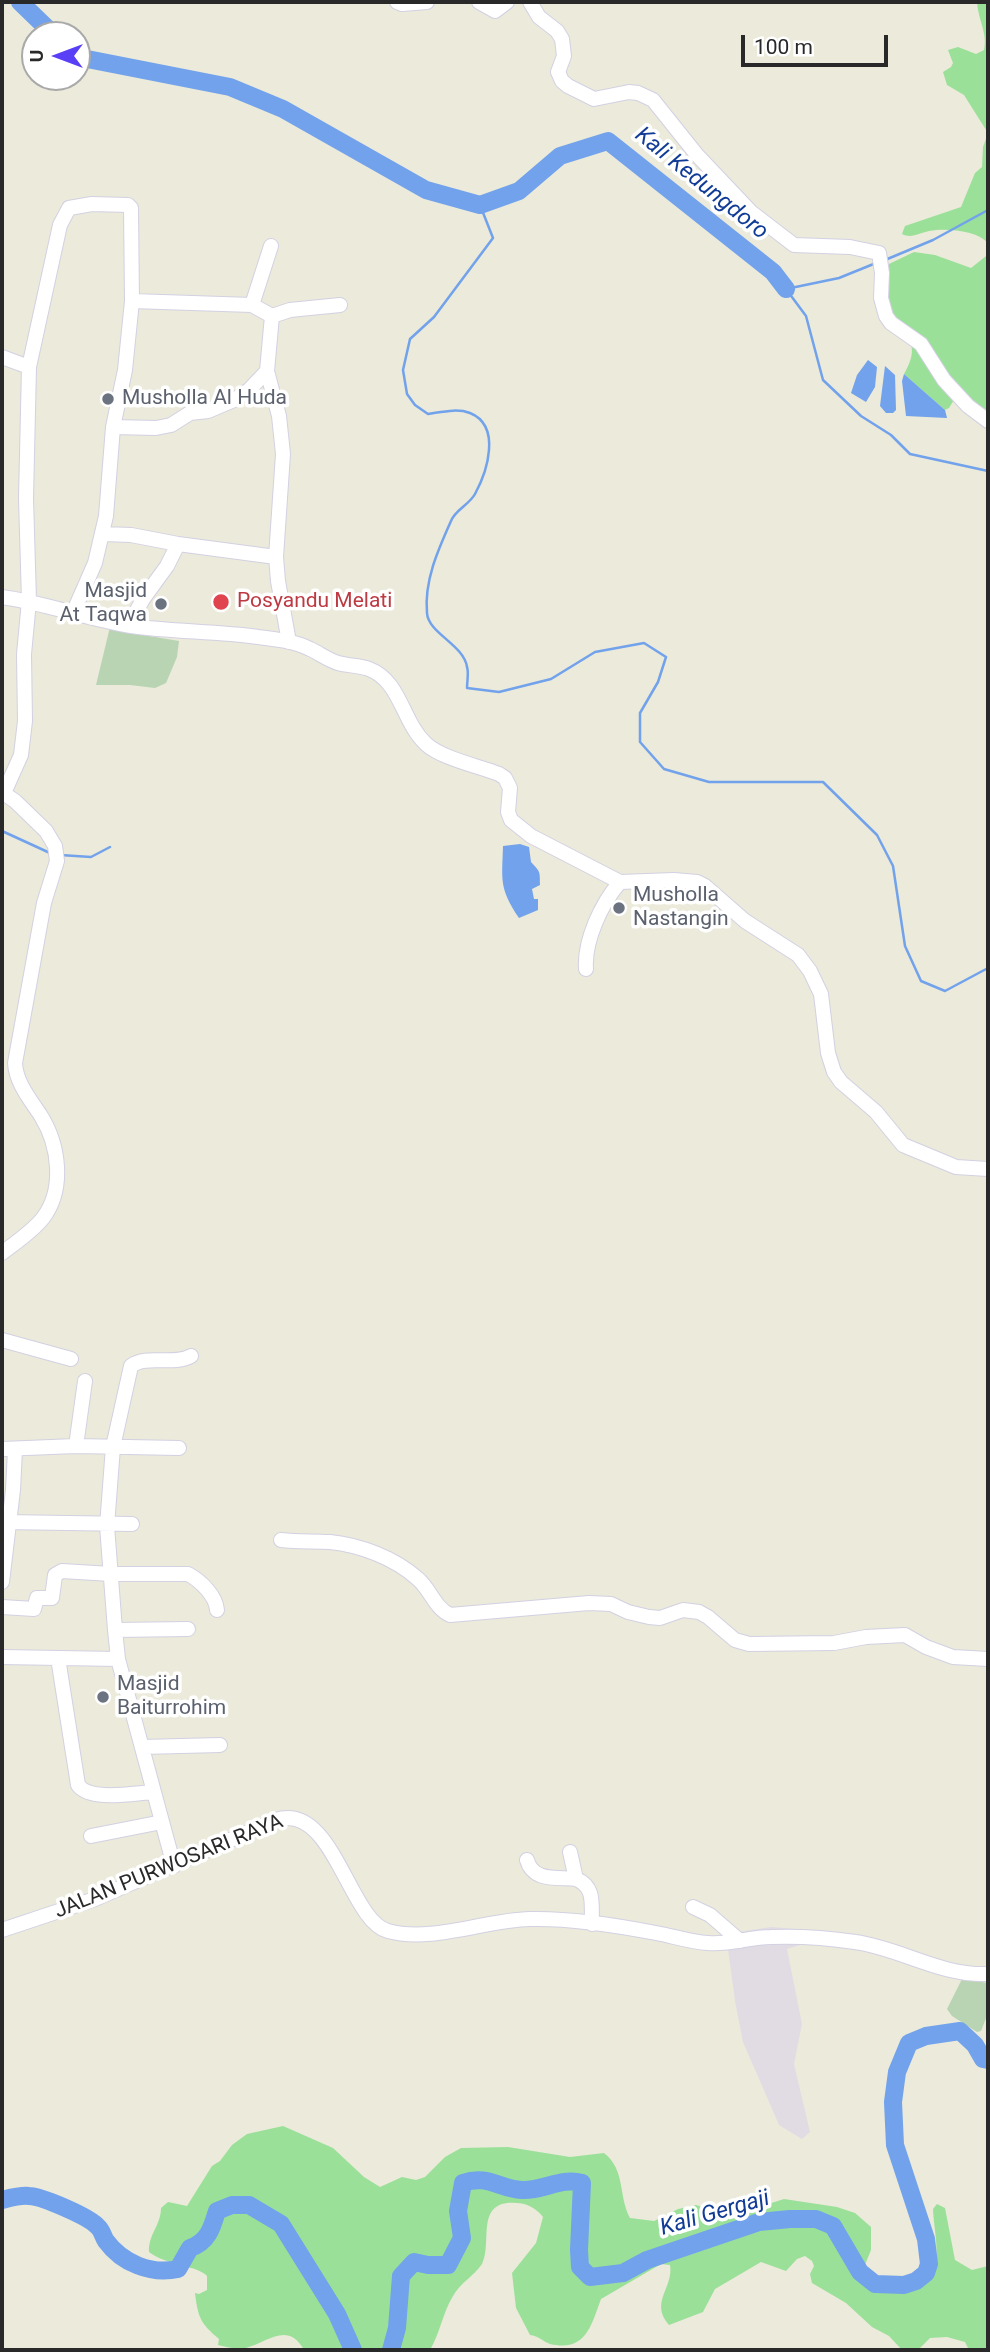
<!DOCTYPE html>
<style>
body{margin:0}
#map{position:relative;width:990px;height:2352px;overflow:hidden;background:#ebeadb;font-family:Roboto,sans-serif}
canvas{display:block}
.frame{position:absolute;inset:0;border:4px solid #292929;pointer-events:none}
.north{position:absolute;left:21px;top:21px;width:70px;height:70px;box-sizing:border-box;background:#fff;border:2px solid #a9a9a9;border-radius:50%;rotate:270deg;font-size:19px;font-weight:700;line-height:28px;text-align:center;color:#292929}
.north::after{content:'';display:block;margin:auto;width:24px;height:32px;background:#593ff5;clip-path:polygon(50% 0,100% 100%,50% 72%,0 100%)}
.scale{position:absolute;left:741px;top:35px;width:147px;height:32px;box-sizing:border-box;border:4px solid #292929;border-top:0;padding-left:9px;font-size:21px;line-height:24px;white-space:nowrap;color:#292929;-webkit-text-stroke:5px #fff;paint-order:stroke}
</style>
<div id="map">
<canvas width="990" height="2352"></canvas>
<div class="frame"></div>
<div class="north">U</div>
<div class="scale">100 m</div>
</div>
<script>
const ctx = document.querySelector('canvas').getContext('2d');
ctx.lineJoin = 'round';
function fillPath(path, color) {
  ctx.fillStyle = color;
  ctx.fill(path, 'evenodd');
}
function trace(path, color, width, dash) {
  ctx.strokeStyle = color;
  ctx.lineWidth = width;
  ctx.lineCap = dash ? 'butt' : 'round';
  ctx.setLineDash(dash || []);
  ctx.stroke(path);
}
function write(font, color, halo, rows, align = 'center') {
  ctx.font = font + ' Roboto,sans-serif';
  ctx.lineWidth = 7;
  ctx.setLineDash([]);
  ctx.textBaseline = 'middle';
  ctx.strokeStyle = halo;
  ctx.fillStyle = color;
  for (const [text, x, y, turn = 0] of rows) {
    ctx.save();
    ctx.translate(x, y);
    ctx.rotate((+turn || 0) * Math.PI / 180);
    ctx.textAlign = isNaN(turn) ? turn : align;
    if (halo) ctx.strokeText(text, 0, 0);
    ctx.fillText(text, 0, 0);
    ctx.restore();
  }
}
const industrial = new Path2D(`
 M 771,1927 L 796,1929 L 800,1945 L 787,1949 L 802,2024 L 794,2064 L 810,2132 L 802,2139 L 779,2125 L 743,2042 L 735,2001 L 726,1934 Z`);
const green = new Path2D(`
 M 977,2 L 988,3 L 988,243 C 976,230 946,228 929,231 C 918,233 912,239 902,234 L 905,226 L 961,207 L 975,173 L 982,167 L 983,147 L 988,133 L 964,95 L 947,85 L 943,72 L 951,67 L 953,63 L 948,50 L 958,47 L 976,54 L 984,50 C 988,34 978,19 977,2 Z
 M 988,250 L 988,413 L 960,390 L 949,408 L 945,410 L 904,374 C 926,337 897,336 888,304 C 885,292 888,277 889,264 L 914,252 L 935,255 L 971,268 L 986,256 Z
 M 283,2126 L 333,2148 L 364,2177 L 380,2187 L 402,2177 L 416,2180 L 425,2177 L 445,2157 L 461,2148 L 508,2147 L 570,2157 L 604,2153 C 626,2170 618,2196 630,2218 L 654,2221 L 678,2209 L 696,2205 L 713,2210 L 740,2213 L 784,2199 L 837,2207 L 855,2213 L 871,2227 L 871,2250 L 860,2277 C 875,2289 887,2293 906,2291 C 950,2286 934,2238 933,2209 L 937,2204 L 945,2208 L 955,2260 L 972,2270 L 988,2266 L 988,2350 L 969,2350 L 965,2342 L 947,2337 L 930,2338 L 918,2350 L 902,2350 L 889,2336 L 872,2327 L 846,2303 L 812,2283 L 810,2274 L 814,2266 L 812,2261 L 805,2256 L 797,2259 L 786,2271 L 761,2262 L 715,2289 L 703,2312 L 669,2325 C 649,2302 674,2288 670,2265 L 661,2264 L 601,2299 C 591,2326 586,2352 550,2344 C 542,2341 539,2336 530,2335 L 516,2308 L 512,2273 L 536,2243 L 543,2217 C 537,2209 527,2203 516,2203 C 474,2200 493,2243 482,2264 C 474,2276 460,2283 453,2296 C 443,2312 440,2333 430,2350 L 304,2350 C 288,2321 268,2342 246,2348 C 237,2350 227,2347 218,2345 L 219,2339 C 200,2323 198,2317 195,2293 L 199,2294 L 207,2290 L 207,2276 C 199,2266 165,2265 149,2252 C 148,2235 161,2225 161,2208 L 168,2202 L 187,2206 L 212,2166 L 220,2161 L 232,2145 L 247,2134 Z`);
const cemetery = new Path2D(`
 M 110,627 L 131,633 L 179,641 L 177,657 L 166,683 L 155,688 L 130,685 L 96,685 Z
 M 962,1979 L 988,1983 L 988,2013 L 981,2031 L 977,2032 L 952,2016 L 947,2009 Z`);
const water = new Path2D(`
 M 868,360 L 877,367 L 875,387 L 866,402 L 851,393 L 857,375 Z
 M 885,366 L 895,375 L 896,410 L 893,413 L 886,413 L 880,406 Z
 M 904,374 L 945,410 L 947,418 L 906,416 L 902,381 Z
 M 520,844 L 529,847 L 531,862 C 540,872 540,870 540,885 L 532,889 L 534,899 L 538,899 L 538,910 L 519,918 C 499,888 502,881 503,846 Z`);
const stream = new Path2D(`
 M 480,205 L 493,238 L 434,317 L 410,339 L 403,370 L 407,394 L 415,405 L 428,414 C 442,412 457,408 470,413 C 502,426 487,472 475,494 C 469,505 455,510 451,521 C 438,550 424,581 427,613 C 428,633 464,645 467,667 C 469,673 467,681 467,688 L 499,692 L 551,679 L 595,652 L 644,643 L 666,657 L 658,682 L 640,713 L 640,742 L 664,769 L 709,782 L 823,782 L 877,835 L 893,866 L 905,946 L 921,981 L 945,991 L 988,968
 M 885,260 L 933,240 L 988,210
 M 876,263 L 839,278 L 786,289 L 806,316 L 823,380 L 861,416 L 891,435 L 910,454 L 988,471
 M 2,831 L 50,853
 M 60,855 L 91,857 L 110,847`);
const river = new Path2D(`
 M 20,2 L 54,35
 M 77,57 L 230,87 L 283,109 L 426,190 L 480,205 L 519,191 L 560,156 L 608,141 L 773,272 L 786,289
 M 2,2200 C 10,2198 20,2195 29,2196 C 41,2196 90,2217 98,2227 C 102,2230 103,2237 106,2241 C 122,2263 151,2275 178,2269 L 190,2248 C 208,2242 212,2228 217,2211 L 232,2205 L 249,2205 L 281,2224 L 337,2314 L 353,2350
 M 391,2350 L 397,2328 L 401,2276 L 414,2262 L 428,2265 L 448,2265 L 462,2238 L 458,2211 L 463,2183 C 488,2174 499,2189 522,2190 C 543,2191 561,2177 582,2183 L 579,2250 L 580,2267 L 590,2277 L 623,2273 L 647,2260 L 759,2222 L 790,2219 L 816,2219 L 833,2226 L 860,2272 L 875,2284 L 904,2285 L 916,2281 L 926,2273 L 929,2264 L 926,2239 L 895,2145 L 893,2102 L 897,2072 L 909,2043 L 926,2036 L 960,2031 L 975,2045 L 983,2059 L 988,2060`);
const minor = new Path2D(`
 M 397,2 L 402,4 L 427,2
 M 479,2 L 495,11 L 507,2
 M 530,2 L 539,17 L 557,31 L 562,39 L 564,56 L 558,72 L 562,81 L 568,86 L 594,99 L 629,92 L 638,93 L 653,100 L 697,155 L 751,212 L 794,245 L 850,247 L 879,253 L 882,273 L 881,298 L 886,316 L 891,323 L 921,344 L 944,380 L 968,406 L 988,421
 M 132,301 L 252,305 L 272,316 L 267,371 L 279,416 L 283,454 L 276,557 L 278,581 L 289,642
 M 252,305 L 271,246
 M 272,316 L 290,310 L 340,305
 M 2,357 L 29,367
 M 113,427 L 156,428 L 171,425 L 190,413 L 208,411 L 234,400 L 249,390 L 267,371
 M 103,534 L 131,535 L 178,544 L 276,557
 M 2,597 C 45,603 87,619 131,626 C 173,632 216,631 258,637 C 275,639 294,641 310,649 C 319,653 328,660 338,663 C 348,666 359,665 369,669 C 401,681 402,722 426,744 C 441,758 478,766 499,774 L 505,778 L 510,788 L 508,812 L 511,820 L 531,836 L 620,882 L 674,880 L 697,882 L 705,886 L 745,921 L 798,955 L 810,971 L 821,994 L 828,1053 L 834,1072 L 841,1082 L 876,1112 L 903,1145 L 956,1167 L 988,1169
 M 129,625 L 143,599 L 167,566 L 178,544
 M 2,792 L 15,801 L 46,831 L 55,846 L 57,861 L 44,903 L 15,1063 C 16,1083 30,1099 41,1116 C 59,1145 65,1189 43,1218 C 32,1232 16,1242 2,1253
 M 4,793 L 21,755 L 25,721 L 24,654 L 29,601 L 26,498 L 29,367 L 60,225 L 69,208 L 92,204 L 128,205 L 131,208 L 132,301 L 125,370 L 113,427 L 106,516 L 95,563 L 73,613
 M 586,969 C 584,941 601,904 620,882
 M 2,1340 L 71,1359
 M 76,1446 L 85,1381
 M 2,1449 L 76,1446 L 179,1448
 M 3,1522 L 132,1524
 M 281,1540 C 297,1542 313,1541 330,1542 C 360,1545 395,1558 418,1579 C 430,1589 435,1608 450,1615 L 589,1603 L 611,1604 L 628,1612 L 649,1617 L 660,1618 L 683,1610 L 699,1612 L 708,1617 L 735,1640 L 749,1644 L 834,1643 L 866,1637 L 905,1635 L 926,1647 L 953,1657 L 988,1659
 M 2,1582 L 13,1490 L 15,1450
 M 2,1607 L 34,1609 L 37,1598 L 52,1598 L 55,1575 L 62,1571 L 111,1574 L 188,1574 C 201,1581 216,1596 217,1610
 M 115,1630 L 188,1629
 M 2,1657 L 118,1659
 M 58,1658 L 78,1785 C 90,1802 134,1793 154,1792
 M 142,1747 L 220,1745
 M 91,1836 L 162,1822
 M 570,1852 L 576,1879 C 596,1887 591,1905 592,1924
 M 527,1860 C 533,1882 557,1877 576,1879
 M 174,1866 L 118,1659 L 115,1630 L 107,1526 L 113,1447 L 131,1366 C 146,1354 173,1366 191,1356
 M 693,1907 L 710,1915 L 740,1941
 M 2,1930 L 95,1899 L 276,1820 C 333,1801 349,1921 388,1931 C 431,1943 485,1920 530,1919 C 571,1918 615,1925 656,1933 C 673,1936 690,1942 708,1943 C 729,1945 750,1937 771,1937 C 798,1936 828,1938 855,1942 C 900,1948 940,1976 988,1974`);
const markers = [
 [108,399,7,"#6b7280"],
 [221,602,9,"#e0444e"],
 [161,604,7,"#6b7280"],
 [619,908,7,"#6b7280"],
 [103,1697,7,"#6b7280"]
];
const worshipNames = [
 ["Musholla Al Huda",122,399],
 ["Masjid",147,592,"right"],
 ["At Taqwa",147,616,"right"],
 ["Musholla",633,896],
 ["Nastangin",633,920],
 ["Masjid",117,1685],
 ["Baiturrohim",117,1709]
];
const healthNames = [
 ["Posyandu Melati",237,602]
];
const streetNames = [
 ["JALAN PURWOSARI RAYA",169,1867,-22]
];
const waterNames = [
 ["Kali Kedungdoro",701,184,39],
 ["Kali Gergaji",715,2214,-16]
];
fillPath(industrial, '#e1dce4');
fillPath(green, '#9ae099');
fillPath(cemetery, '#b8d4b3');
fillPath(water, '#71a2eb');
trace(stream, '#71a2eb', 2.5);
trace(river, '#71a2eb', 18);
trace(minor, '#d3d1e2', 16);
trace(minor, '#fff', 14);
for (const [x, y, r, color] of markers) {
  const dot = new Path2D();
  dot.arc(x, y, r, 0, 2 * Math.PI);
  ctx.fillStyle = color;
  ctx.fill(dot);
  trace(dot, '#fff', 2.5);
}
write('21px', '#5b616d', '#fff', worshipNames, 'left');
write('21px', '#be3a42', '#fff', healthNames, 'left');
write('21px', '#292929', '#fff', streetNames);
write('italic 23px', '#113c96', '#fff', waterNames);
</script>
